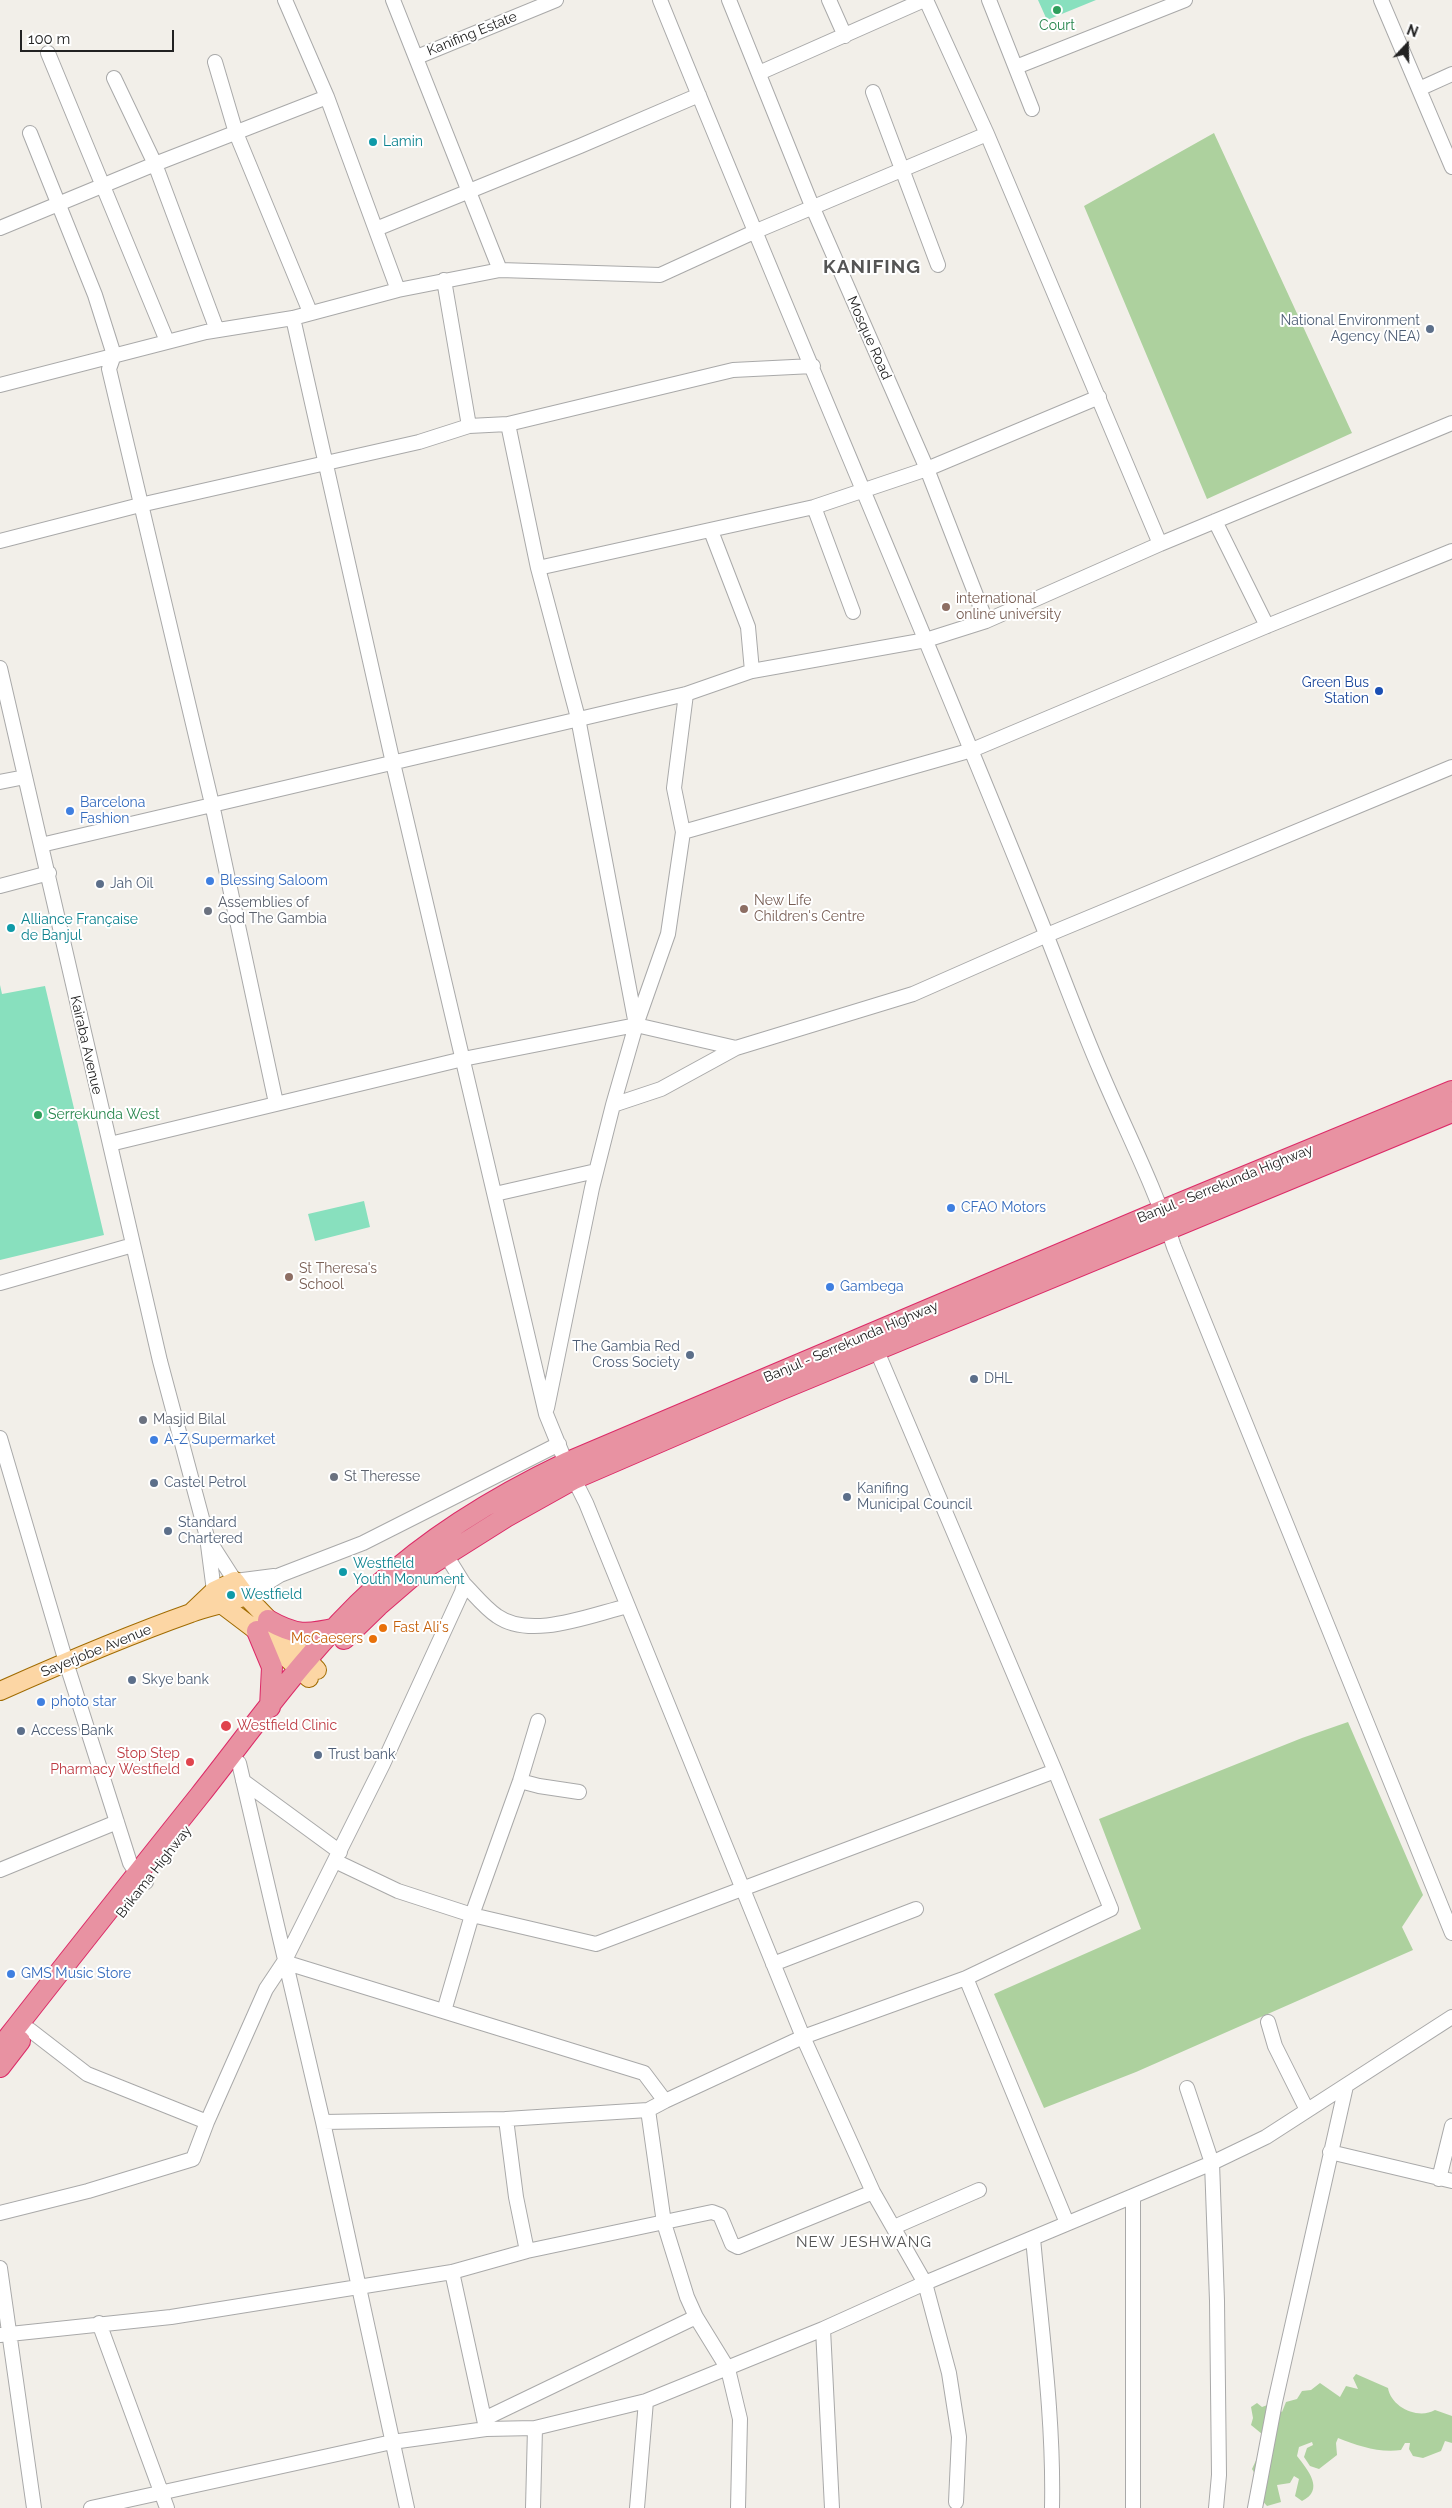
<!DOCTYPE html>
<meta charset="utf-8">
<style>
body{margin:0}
#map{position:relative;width:1452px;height:2508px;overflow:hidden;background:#f2efe9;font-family:Raleway,sans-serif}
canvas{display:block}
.north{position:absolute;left:1382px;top:20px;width:50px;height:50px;-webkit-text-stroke:4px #fff;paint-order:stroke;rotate:21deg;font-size:14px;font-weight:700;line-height:20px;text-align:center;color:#222}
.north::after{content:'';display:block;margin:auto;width:18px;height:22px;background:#222;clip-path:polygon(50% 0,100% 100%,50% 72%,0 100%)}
.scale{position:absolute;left:20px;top:30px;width:154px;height:22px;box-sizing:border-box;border:2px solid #222;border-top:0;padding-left:6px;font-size:15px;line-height:18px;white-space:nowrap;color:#222;-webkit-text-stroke:4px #fff;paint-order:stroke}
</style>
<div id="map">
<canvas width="1452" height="2508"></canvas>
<div class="north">N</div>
<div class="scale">100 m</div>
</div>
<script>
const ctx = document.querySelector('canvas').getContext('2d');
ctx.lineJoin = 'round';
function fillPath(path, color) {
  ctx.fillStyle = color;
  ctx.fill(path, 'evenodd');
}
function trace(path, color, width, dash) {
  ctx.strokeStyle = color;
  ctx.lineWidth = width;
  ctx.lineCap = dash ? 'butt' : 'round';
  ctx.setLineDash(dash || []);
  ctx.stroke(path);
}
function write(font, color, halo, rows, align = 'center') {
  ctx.font = font + ' Raleway,sans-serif';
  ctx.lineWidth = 4;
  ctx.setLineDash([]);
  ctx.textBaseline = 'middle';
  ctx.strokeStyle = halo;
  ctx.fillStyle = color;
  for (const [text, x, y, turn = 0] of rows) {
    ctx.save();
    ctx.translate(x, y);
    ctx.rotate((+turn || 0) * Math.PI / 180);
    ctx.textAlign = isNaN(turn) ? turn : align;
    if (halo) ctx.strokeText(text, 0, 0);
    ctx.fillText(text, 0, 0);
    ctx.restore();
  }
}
const forest = new Path2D(`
 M 1214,133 L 1352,433 L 1207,499 L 1084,206 Z
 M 1348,1722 L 1423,1895 L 1402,1927 L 1413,1950 L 1136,2072 L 1044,2108 L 994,1994 L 1141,1929 L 1099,1819 L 1302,1738 Z
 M 1356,2374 L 1388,2388 C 1391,2407 1418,2420 1435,2410 L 1452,2416 L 1452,2443 L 1445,2441 L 1441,2451 L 1423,2458 L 1413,2456 L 1409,2449 L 1410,2443 L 1405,2443 L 1401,2450 C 1379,2453 1358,2446 1338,2438 L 1336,2443 L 1337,2455 L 1319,2469 L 1310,2466 L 1304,2457 L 1307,2448 L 1313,2445 L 1312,2442 L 1299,2447 L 1297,2456 C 1308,2470 1325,2490 1302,2501 L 1295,2496 L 1299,2479 L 1294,2476 L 1290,2483 L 1277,2485 L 1281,2502 L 1267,2506 L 1259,2497 L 1260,2482 L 1252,2469 L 1263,2445 L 1262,2434 L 1251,2425 L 1253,2418 L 1251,2407 L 1257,2403 L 1262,2407 L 1273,2403 L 1282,2412 L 1286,2402 L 1297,2399 L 1302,2391 L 1311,2390 L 1320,2383 L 1340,2397 L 1346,2386 L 1358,2389 L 1353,2378 Z`);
const pitch = new Path2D(`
 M 1038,0 L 1096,0 L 1047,20 Z
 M 0,985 L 2,994 L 45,986 L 104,1235 L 0,1260 Z
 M 364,1201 L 370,1227 L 315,1241 L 308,1214 Z`);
const minor = new Path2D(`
 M 285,0 L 327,97 L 398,290
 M 393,0 L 500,270
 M 660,0 C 783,304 913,604 1036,909 C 1058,963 1078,1019 1101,1072 C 1126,1131 1155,1187 1174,1247 L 1452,1933
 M 729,0 L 812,206 L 927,469 L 986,621
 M 829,0 L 845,36
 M 926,0 L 987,134 L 1160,544
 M 989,0 L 1032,109
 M 1381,0 L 1452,167
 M 48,53 L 167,341
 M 417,57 L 556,0
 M 215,62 L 236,133 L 310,312
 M 1016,67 L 1185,0
 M 759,73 L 924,0
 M 114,78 L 155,164 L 217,330
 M 1419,89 L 1452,74
 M 873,92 L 938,265
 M 30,133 L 95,295 L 114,355 L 109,369 L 212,804 L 276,1103
 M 0,228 L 155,164 L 327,97
 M 376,229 L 580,146 L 699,95
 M 444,280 L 469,426
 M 293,318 L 393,763 L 546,1414 L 566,1463 L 586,1503 L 803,2037 L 873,2192 L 925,2283 L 949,2373 L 959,2437 L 956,2502
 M 0,385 L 206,332 L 293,318 L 398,290 L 500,270 L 660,275 L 754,232 L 987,134
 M 508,424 L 538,568 L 578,718 L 636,1025
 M 814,507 L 853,612
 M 1215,521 L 1267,626
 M 711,531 L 748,627 L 752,671
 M 0,541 L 140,505 L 419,442 L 469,426 L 508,424 L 733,370 L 813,366
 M 538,568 L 814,507 L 927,469 L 1099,397
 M 0,668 L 160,1361 L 207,1537 L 214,1591
 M 0,782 L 25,777
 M 683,832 L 674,788 L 686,694
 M 41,845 L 686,694 L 752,671 L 926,640 L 986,621 L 1160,544 L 1452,423
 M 0,886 L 49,873
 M 613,1105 L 661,1089 L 736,1048
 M 110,1144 L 463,1059 L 636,1025 L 736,1048 L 913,994 L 1047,935 L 1452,767
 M 495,1194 L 596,1171
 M 0,1283 L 133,1245
 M 547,1408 L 592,1188 L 613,1105 L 636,1025 L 668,934 L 683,832 L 972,750 L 1267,626 L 1452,551
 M 0,1438 L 66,1662 L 130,1863 L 137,1874 L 146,1882
 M 210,1542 L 235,1581 L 274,1576
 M 464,1584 C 474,1594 485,1608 497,1616 C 531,1640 590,1615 628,1606
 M 246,1596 L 280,1575 L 363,1543 L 559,1444
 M 239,1763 L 323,2122 L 407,2508
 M 243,1781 L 340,1852
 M 520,1781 L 539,1786 L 579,1792
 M 335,1861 L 398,1891 L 472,1915 L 596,1944 L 1055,1771
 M 0,1870 L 117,1822
 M 284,1962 L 383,1764 L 462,1592 L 464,1584 L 446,1555
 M 773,1964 L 916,1909
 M 966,1978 L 1067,2223
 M 444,2011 L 472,1915 L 520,1781 L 538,1721
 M 1268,2022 L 1275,2046 L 1307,2110
 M 30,2030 L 87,2074 L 207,2122
 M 1187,2088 L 1212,2163 L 1217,2301 L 1219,2475 L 1216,2508
 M 665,2101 L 803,2037 L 966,1978 L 1111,1909 L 1055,1771 L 877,1351
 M 506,2119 L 516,2197 L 527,2251
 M 323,2122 L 506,2119 L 648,2110
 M 1330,2152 L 1452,2181
 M 1439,2179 L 1452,2126
 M 1133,2196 L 1133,2508
 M 0,2213 L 88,2191 L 193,2159 L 207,2122 L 266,1989 L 284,1962 L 644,2073 L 665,2101 L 648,2110 L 664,2223 L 687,2297 L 696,2317 L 728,2369 L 740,2419 L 738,2508
 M 894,2227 L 979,2190
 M 1033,2238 C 1041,2328 1054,2418 1052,2508
 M 0,2268 L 34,2508
 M 452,2272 L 486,2428
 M 99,2323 L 167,2508
 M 823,2329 L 832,2508
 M 0,2335 L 171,2317 L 452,2272 L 527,2251 L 712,2212 L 720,2215 L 732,2244 L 738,2247 L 873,2192
 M 484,2419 L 696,2317
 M 91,2508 L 392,2442 L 486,2429 L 535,2428 L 646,2401 L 823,2329 L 925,2283 L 1212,2163 L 1266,2137 L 1452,2017
 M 533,2508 L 535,2428
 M 637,2508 L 646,2401
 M 1255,2508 L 1275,2402 L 1346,2086`);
const major = new Path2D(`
 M 219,1597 L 224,1606 L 257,1631 L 309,1678
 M 192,1612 L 214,1591 L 235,1581 L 246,1596 L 317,1670
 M 0,1691 C 63,1663 126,1636 191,1613 C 209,1606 226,1604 246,1596`);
const highway = new Path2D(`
 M 268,1620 C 296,1636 307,1635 337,1628
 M 257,1631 L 272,1667 L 270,1707
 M 344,1639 L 378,1606 L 414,1575 L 506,1517 L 574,1479 L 780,1390 L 1452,1112
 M 0,2048 C 66,1963 133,1879 200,1795 C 256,1724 309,1648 376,1587 C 432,1535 497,1496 566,1463 L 1161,1211 L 1452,1091
 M 0,2067 L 20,2041`);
const markers = [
 [1057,10,5,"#2e9e5b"],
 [373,142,5,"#0f9aa8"],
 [1430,329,5,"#5c6f8a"],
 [946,607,5,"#8d6e63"],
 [1379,691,5,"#1a4fb4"],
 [70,811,5,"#3f7fe0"],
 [210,881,5,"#3f7fe0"],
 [100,884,5,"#5c6f8a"],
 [744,909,5,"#8d6e63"],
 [208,911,5,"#6b7280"],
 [11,928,5,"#0f9aa8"],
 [38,1115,5,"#2e9e5b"],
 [951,1208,5,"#3f7fe0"],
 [289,1277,5,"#8d6e63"],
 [830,1287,5,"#3f7fe0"],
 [690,1355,5,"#5c6f8a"],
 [974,1379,5,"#5c6f8a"],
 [143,1420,5,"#6b7280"],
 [154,1440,5,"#3f7fe0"],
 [334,1477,5,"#6b7280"],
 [154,1483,5,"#5c6f8a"],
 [847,1497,5,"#5c6f8a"],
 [168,1531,5,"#5c6f8a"],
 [343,1572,5,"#0f9aa8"],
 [231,1595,5,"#0f9aa8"],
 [383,1628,5,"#e8710a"],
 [373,1639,5,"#e8710a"],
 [132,1680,5,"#5c6f8a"],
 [41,1702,5,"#3f7fe0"],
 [226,1726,6,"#e0444e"],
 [21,1731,5,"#5c6f8a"],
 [318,1755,5,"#5c6f8a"],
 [190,1762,5,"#e0444e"],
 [11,1974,5,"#3f7fe0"]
];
const leisureNames = [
 ["Court",1057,26],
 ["Serrekunda West",48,1115,"left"]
];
const streetNames = [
 ["Kanifing Estate",472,34,-22],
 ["Mosque Road",869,338,66],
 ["Kairaba Avenue",86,1045,77],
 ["Banjul - Serrekunda Highway",1225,1184,-22],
 ["Banjul - Serrekunda Highway",851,1342,-23],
 ["Sayerjobe Avenue",96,1651,-22],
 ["Brikama Highway",154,1872,-52]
];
const cultureNames = [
 ["Lamin",383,142],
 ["Alliance Française",21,920],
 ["de Banjul",21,936],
 ["Westfield",353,1564],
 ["Youth Monument",353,1580],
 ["Westfield",241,1595]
];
const serviceNames = [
 ["National Environment",1420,321,"right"],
 ["Agency (NEA)",1420,337,"right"],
 ["Jah Oil",110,884],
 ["The Gambia Red",680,1347,"right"],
 ["Cross Society",680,1363,"right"],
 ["DHL",984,1379],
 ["Castel Petrol",164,1483],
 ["Kanifing",857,1489],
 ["Municipal Council",857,1505],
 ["Standard",178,1523],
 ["Chartered",178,1539],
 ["Skye bank",142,1680],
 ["Access Bank",31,1731],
 ["Trust bank",328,1755]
];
const educationNames = [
 ["international",956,599],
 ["online university",956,615],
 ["New Life",754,901],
 ["Children's Centre",754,917],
 ["St Theresa's",299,1269],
 ["School",299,1285]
];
const transitNames = [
 ["Green Bus",1369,683],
 ["Station",1369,699]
];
const shopNames = [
 ["Barcelona",80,803],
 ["Fashion",80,819],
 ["Blessing Saloom",220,881],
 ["CFAO Motors",961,1208],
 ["Gambega",840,1287],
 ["A-Z Supermarket",164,1440],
 ["photo star",51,1702],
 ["GMS Music Store",21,1974]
];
const worshipNames = [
 ["Assemblies of",218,903],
 ["God The Gambia",218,919],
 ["Masjid Bilal",153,1420],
 ["St Theresse",344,1477]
];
const foodNames = [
 ["Fast Ali's",393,1628],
 ["McCaesers",363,1639,"right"]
];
const healthNames = [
 ["Westfield Clinic",237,1726],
 ["Stop Step",180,1754,"right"],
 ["Pharmacy Westfield",180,1770,"right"]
];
const neighbourhoodNames = [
 ["NEW JESHWANG",864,2242]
];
const districtNames = [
 ["KANIFING",872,267]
];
fillPath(forest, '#add19e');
fillPath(pitch, '#88e0be');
trace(minor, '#a9a9a9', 16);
trace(major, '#a06b00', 20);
trace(highway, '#dc2a67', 22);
trace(minor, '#fff', 14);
trace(major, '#fcd6a4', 18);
trace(highway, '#e892a2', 20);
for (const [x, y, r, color] of markers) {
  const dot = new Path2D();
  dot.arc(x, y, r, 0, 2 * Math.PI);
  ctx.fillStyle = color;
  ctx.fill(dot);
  trace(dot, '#fff', 2);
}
write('14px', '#27864d', '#fff', leisureNames);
write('14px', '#222', '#fff', streetNames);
write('14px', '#0d838f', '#fff', cultureNames, 'left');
write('14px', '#4e5e75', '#fff', serviceNames, 'left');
write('14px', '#785e54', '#fff', educationNames, 'left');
write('14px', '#164399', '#fff', transitNames, 'right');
write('14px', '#366cbe', '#fff', shopNames, 'left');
write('14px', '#5b616d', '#fff', worshipNames, 'left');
write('14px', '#c56008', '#fff', foodNames, 'left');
write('14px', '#be3a42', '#fff', healthNames, 'left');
ctx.letterSpacing = '1px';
write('15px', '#555', '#fff', neighbourhoodNames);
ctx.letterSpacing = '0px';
ctx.letterSpacing = '1px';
write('bold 19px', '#555', '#fff', districtNames);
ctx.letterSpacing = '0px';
</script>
